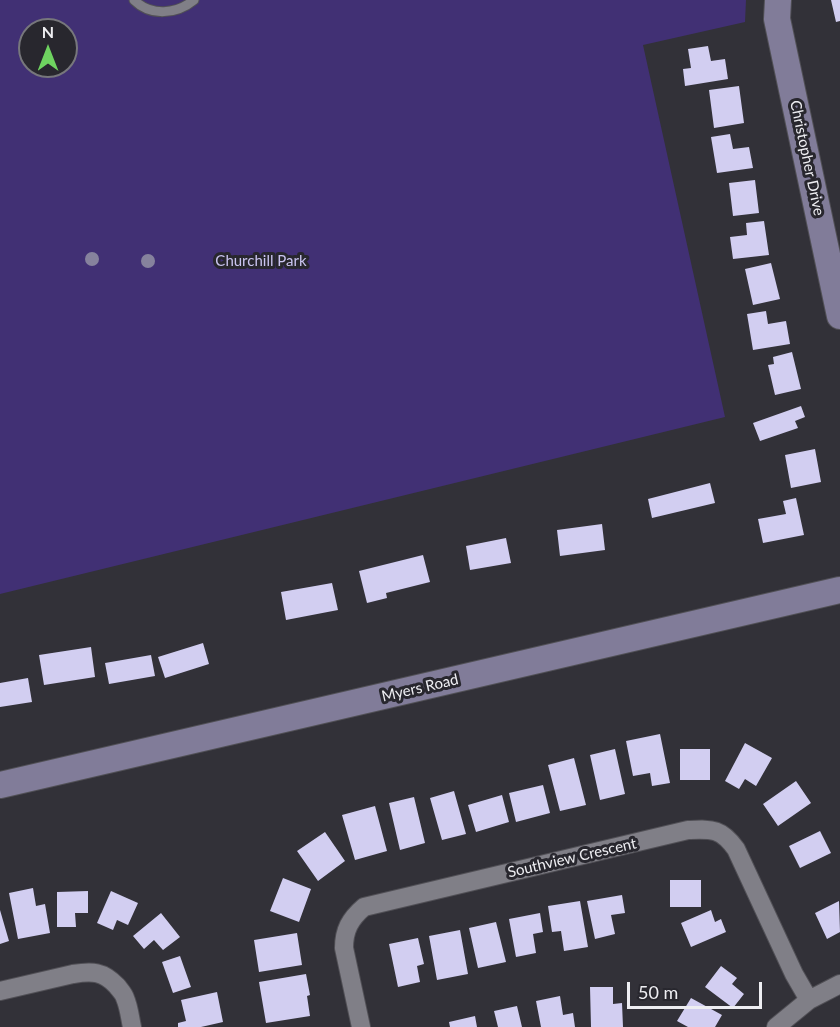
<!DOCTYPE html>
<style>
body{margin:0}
#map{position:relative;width:840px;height:1027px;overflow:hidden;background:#323138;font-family:Lato,sans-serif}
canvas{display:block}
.north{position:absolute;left:18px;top:18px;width:60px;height:60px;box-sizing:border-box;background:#28272e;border:2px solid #77777c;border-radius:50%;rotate:0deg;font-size:16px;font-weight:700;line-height:24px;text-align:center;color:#eeeef2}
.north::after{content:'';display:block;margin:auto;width:21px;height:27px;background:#6ed360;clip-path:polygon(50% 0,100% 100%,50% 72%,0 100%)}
.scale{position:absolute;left:627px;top:982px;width:135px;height:27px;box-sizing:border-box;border:3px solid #eeeef2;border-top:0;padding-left:8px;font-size:18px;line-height:21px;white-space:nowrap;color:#eeeef2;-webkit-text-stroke:4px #28272e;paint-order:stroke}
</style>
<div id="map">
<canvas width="840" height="1027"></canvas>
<div class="north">N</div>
<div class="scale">50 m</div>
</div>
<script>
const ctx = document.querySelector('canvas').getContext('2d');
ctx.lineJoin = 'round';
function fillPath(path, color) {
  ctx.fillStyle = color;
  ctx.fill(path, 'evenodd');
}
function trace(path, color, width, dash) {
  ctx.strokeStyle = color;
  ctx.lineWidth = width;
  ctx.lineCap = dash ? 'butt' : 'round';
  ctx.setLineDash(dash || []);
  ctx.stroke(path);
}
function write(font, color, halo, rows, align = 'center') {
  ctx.font = font + ' Lato,sans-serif';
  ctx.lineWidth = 6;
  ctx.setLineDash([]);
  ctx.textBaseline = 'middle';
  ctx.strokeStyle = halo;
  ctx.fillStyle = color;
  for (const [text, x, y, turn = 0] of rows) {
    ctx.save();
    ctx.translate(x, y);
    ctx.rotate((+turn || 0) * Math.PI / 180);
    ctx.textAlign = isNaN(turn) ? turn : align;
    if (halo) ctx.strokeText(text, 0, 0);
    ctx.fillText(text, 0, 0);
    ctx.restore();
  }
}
const green = new Path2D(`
 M 0,0 L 746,0 L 745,22 L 643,45 L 725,417 L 0,594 ZM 30,30 L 66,30 L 66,66 L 30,66 Z`);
const building = new Path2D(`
 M 831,0 L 840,0 L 840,21 L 836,22 Z
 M 708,46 L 711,61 L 725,59 L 728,79 L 685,86 L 683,69 L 691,68 L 688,49 Z
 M 739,86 L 744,123 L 714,128 L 709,90 Z
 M 730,134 L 733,149 L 749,147 L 753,168 L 717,173 L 711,137 Z
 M 755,180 L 759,213 L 733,216 L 729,183 Z
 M 764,221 L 769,255 L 733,259 L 730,237 L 747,235 L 746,223 Z
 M 771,263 L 780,299 L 753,305 L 745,269 Z
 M 766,311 L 768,324 L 786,321 L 790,344 L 753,350 L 747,314 Z
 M 792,352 L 801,389 L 775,395 L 768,365 L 774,364 L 773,357 Z
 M 801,406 L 805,417 L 795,421 L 798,428 L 760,441 L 753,423 Z
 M 815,449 L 821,482 L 791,488 L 785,455 Z
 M 710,483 L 715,503 L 652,518 L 648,499 Z
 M 796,498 L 804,535 L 763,543 L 758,519 L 786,514 L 783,501 Z
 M 602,524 L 605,550 L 560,556 L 557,530 Z
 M 506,538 L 511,563 L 470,570 L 466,546 Z
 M 423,555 L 430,582 L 386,593 L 387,598 L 367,603 L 359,571 Z
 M 332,583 L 338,610 L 286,620 L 281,592 Z
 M 203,643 L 209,664 L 165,678 L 158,657 Z
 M 91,647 L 95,677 L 44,685 L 39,655 Z
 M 151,655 L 155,676 L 109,684 L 105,663 Z
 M 28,678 L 32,702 L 0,707 L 0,683 Z
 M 660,734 L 670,783 L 652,786 L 650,773 L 633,776 L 626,741 Z
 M 745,743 L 772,758 L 756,786 L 745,779 L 739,789 L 725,781 Z
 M 615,749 L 625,794 L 600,800 L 590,755 Z
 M 680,749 L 710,749 L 710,780 L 680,780 Z
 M 574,758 L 586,805 L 560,811 L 548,765 Z
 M 796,781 L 811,803 L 778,826 L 763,804 Z
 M 543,785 L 550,813 L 516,822 L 509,793 Z
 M 454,791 L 466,834 L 442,840 L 430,798 Z
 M 502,795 L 509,822 L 476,832 L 468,805 Z
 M 414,797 L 425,843 L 400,850 L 389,803 Z
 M 375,806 L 387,851 L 355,860 L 342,815 Z
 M 820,831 L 831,853 L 800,868 L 789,846 Z
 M 325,832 L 345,861 L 318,881 L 297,851 Z
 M 283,878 L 311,889 L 299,922 L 270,911 Z
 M 670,880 L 701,880 L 701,907 L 670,907 Z
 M 33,888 L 36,906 L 45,904 L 50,933 L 18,939 L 9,893 Z
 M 88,891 L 88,913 L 75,913 L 76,927 L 57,927 L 57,892 Z
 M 111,891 L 138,903 L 128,925 L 117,920 L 113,930 L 97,923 Z
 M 622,895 L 625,913 L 611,915 L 615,934 L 595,939 L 587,901 Z
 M 580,901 L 588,947 L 564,951 L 561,931 L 552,932 L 548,906 Z
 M 839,901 L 840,932 L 827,939 L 815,913 Z
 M 0,910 L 9,941 L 0,944 Z
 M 711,910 L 715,922 L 721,919 L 726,932 L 691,947 L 681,923 Z
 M 161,913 L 180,937 L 163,950 L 154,940 L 144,949 L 133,936 Z
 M 540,913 L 543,932 L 533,934 L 536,953 L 516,957 L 509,919 Z
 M 496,922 L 506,962 L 478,968 L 469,928 Z
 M 460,930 L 468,974 L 437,980 L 429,936 Z
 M 297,933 L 302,965 L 259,972 L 254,940 Z
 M 418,938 L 424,964 L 417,966 L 420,982 L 398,987 L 389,944 Z
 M 180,956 L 191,987 L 173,993 L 162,962 Z
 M 721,966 L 737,978 L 732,984 L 744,994 L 733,1008 L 705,987 Z
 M 306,974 L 310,995 L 307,996 L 310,1016 L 266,1023 L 259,982 Z
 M 590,987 L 613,987 L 613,1004 L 622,1003 L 623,1027 L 591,1027 Z
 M 217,992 L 223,1022 L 201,1027 L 178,1027 L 178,1023 L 186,1021 L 181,1000 Z
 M 560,996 L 563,1015 L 573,1013 L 575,1027 L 541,1027 L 536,1001 Z
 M 691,998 L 722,1015 L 715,1027 L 688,1027 L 677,1021 Z
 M 517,1006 L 522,1027 L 498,1027 L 494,1011 Z
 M 475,1016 L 477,1027 L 450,1027 L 449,1022 Z`);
const lane = new Path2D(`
 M 134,0 C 151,17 177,14 194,0`);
const street = new Path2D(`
 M 0,991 L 73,974 C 92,971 103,971 117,986 C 120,990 124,994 125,998 C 129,1007 130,1018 132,1027
 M 361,1027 L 344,948 C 344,930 350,919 364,907 L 688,830 C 712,829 721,828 736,849 L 794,974 L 809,1000
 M 776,1027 L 809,1000 L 840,984`);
const secondary = new Path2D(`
 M 778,0 L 777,19 L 840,316
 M 0,785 L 840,590`);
const trees = [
 [92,259],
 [148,261]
];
const streetNames = [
 ["Christopher Drive",807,158,78],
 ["Myers Road",420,688,-13],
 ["Southview Crescent",572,858,-13]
];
const parkNames = [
 ["Churchill Park",261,261]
];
fillPath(green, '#413074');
fillPath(building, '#d2cef1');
trace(lane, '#515056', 11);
trace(street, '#515056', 20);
trace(secondary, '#515056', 28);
trace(lane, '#807f87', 9);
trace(street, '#807f87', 18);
trace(secondary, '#817c99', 26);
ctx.fillStyle = '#86829d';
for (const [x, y] of trees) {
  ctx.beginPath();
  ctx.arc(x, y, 7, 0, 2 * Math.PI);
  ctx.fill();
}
write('15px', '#eeeef2', '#28272e', streetNames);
write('15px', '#cac4f0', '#28272e', parkNames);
</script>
